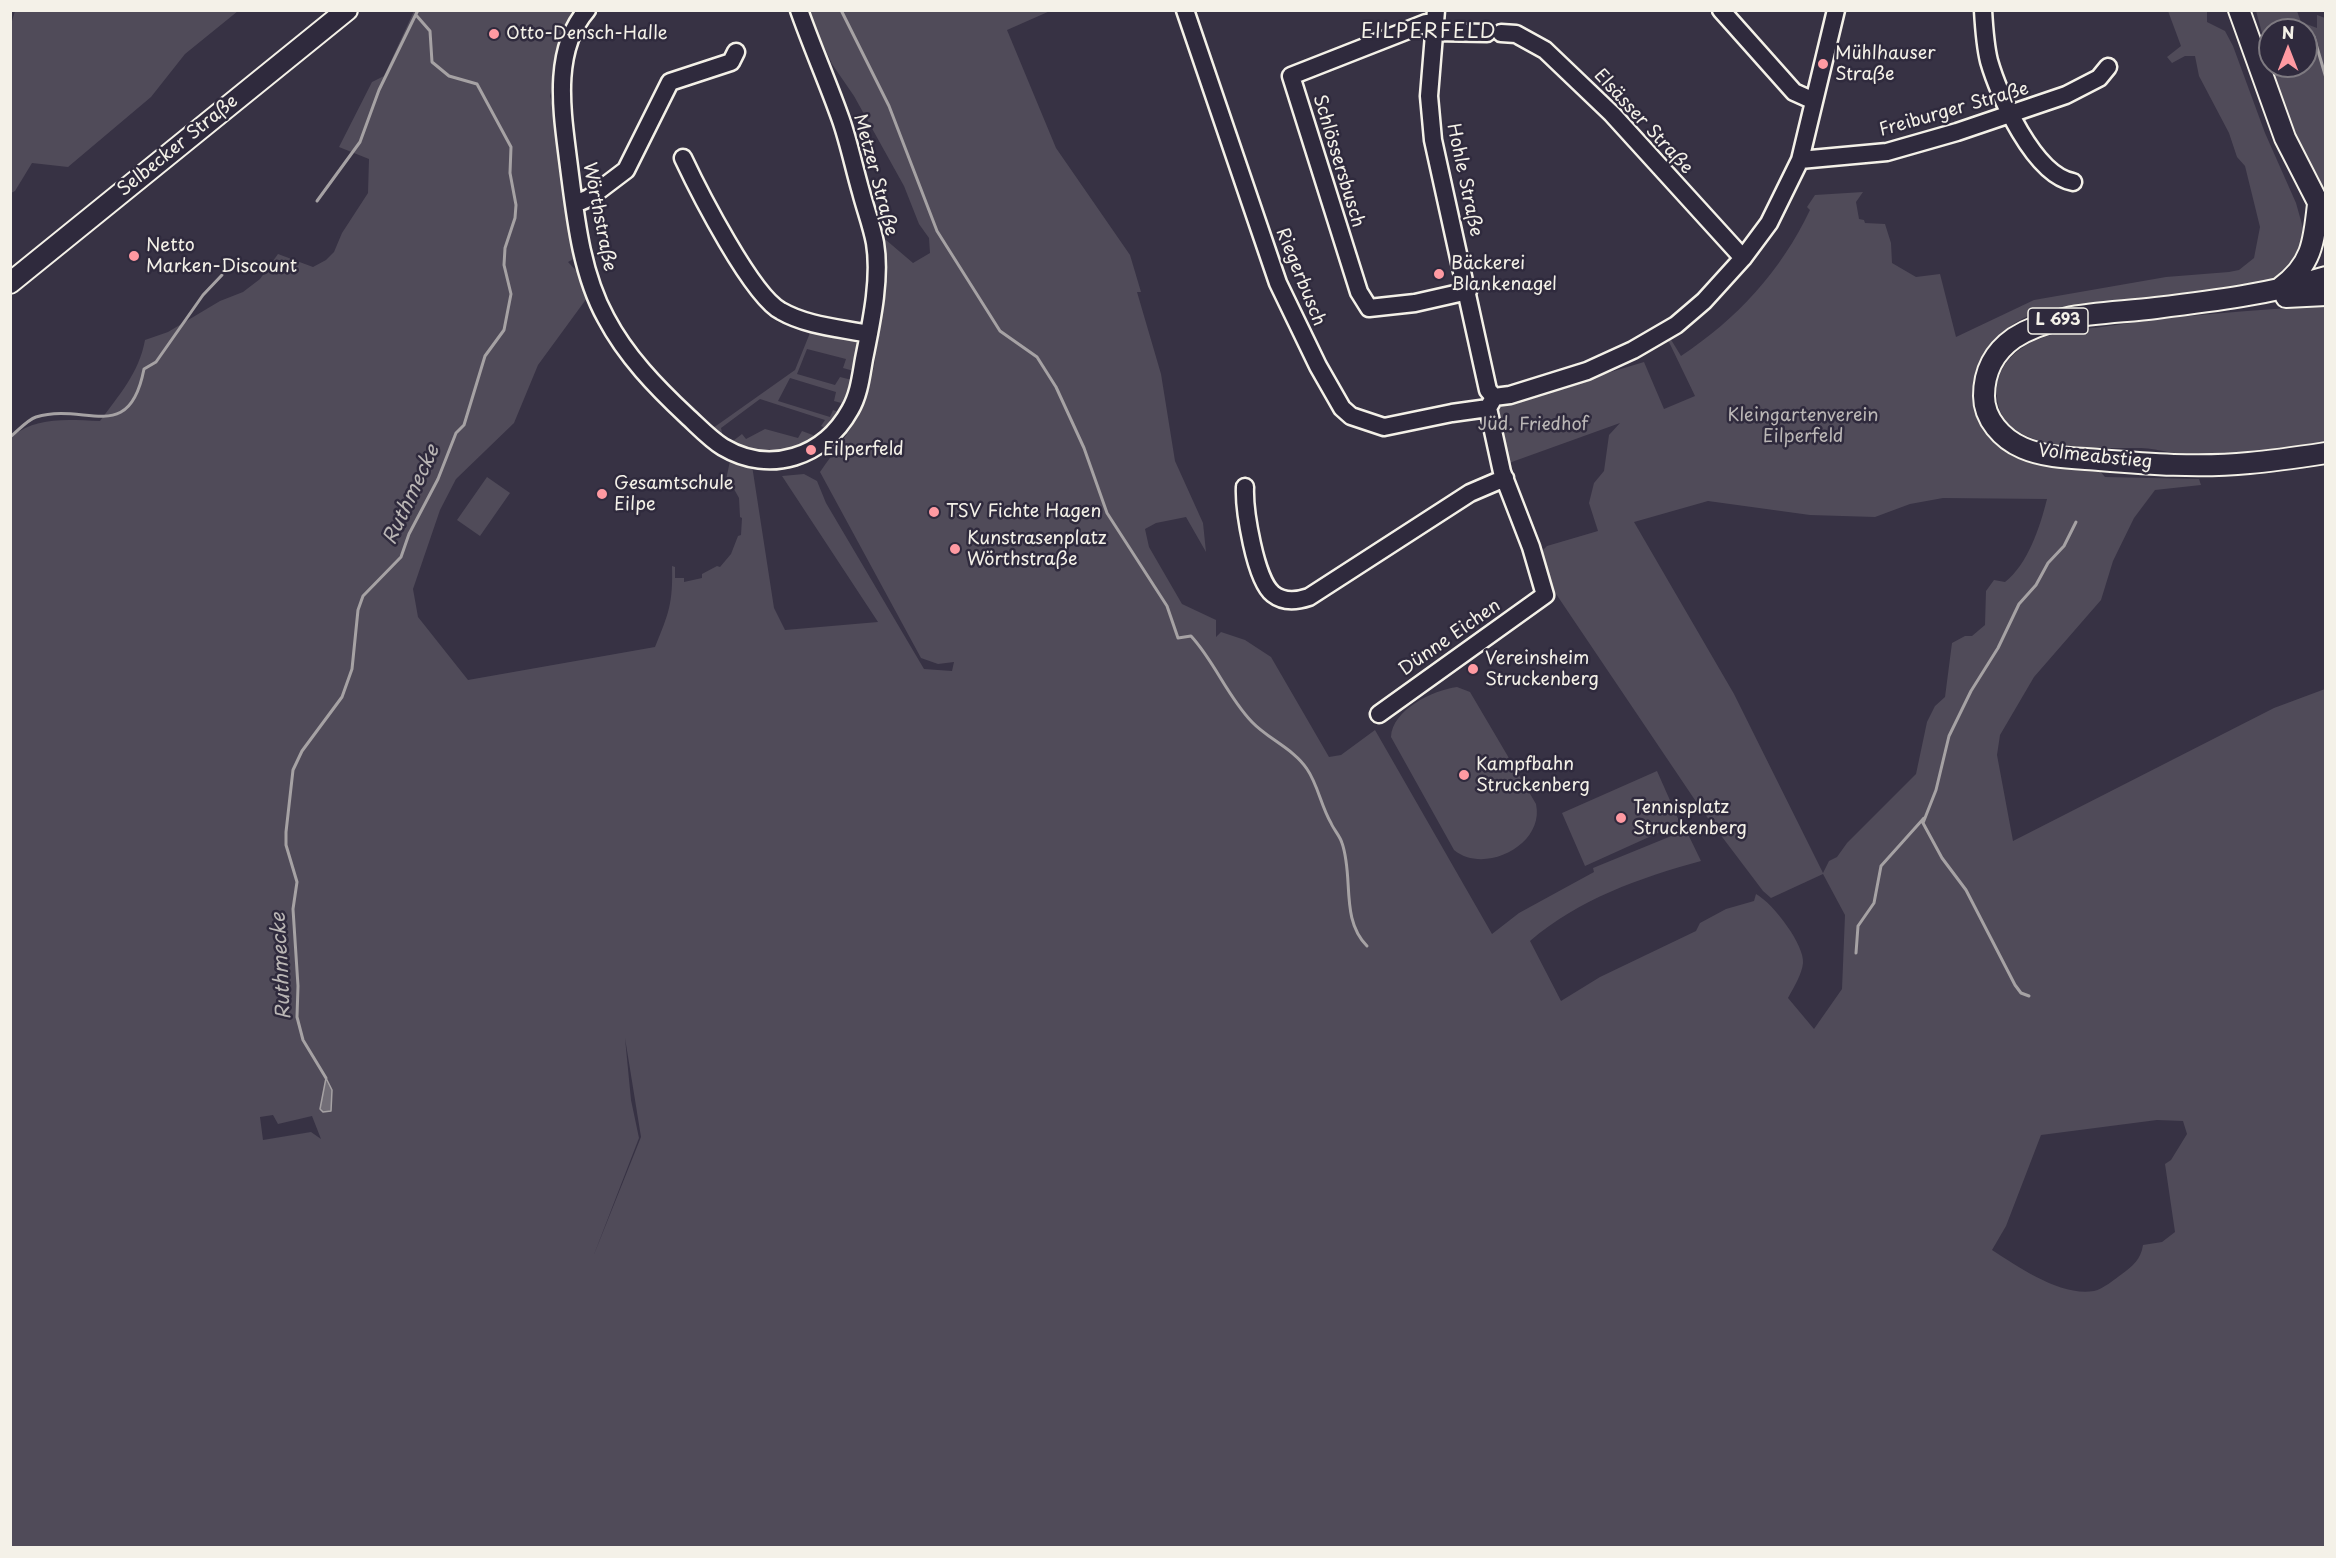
<!DOCTYPE html>
<meta charset="utf-8">
<style>
body{margin:0}
#map{position:relative;width:2336px;height:1558px;overflow:hidden;background:#373244;font-family:"Playpen Sans",sans-serif}
canvas{display:block}
.frame{position:absolute;inset:0;border:12px solid #f4f1e8;pointer-events:none}
.north{position:absolute;left:2258px;top:18px;width:60px;height:60px;box-sizing:border-box;background:#2f2a3d;border:2px solid #7e7a81;border-radius:50%;rotate:0deg;font-size:16px;font-weight:700;line-height:24px;text-align:center;color:#f4f1e8}
.north::after{content:'';display:block;margin:auto;width:21px;height:27px;background:#ff9aa2;clip-path:polygon(50% 0,100% 100%,50% 72%,0 100%)}
</style>
<div id="map">
<canvas width="2336" height="1558"></canvas>
<div class="frame"></div>
<div class="north">N</div>
</div>
<script>
const ctx = document.querySelector('canvas').getContext('2d');
ctx.lineJoin = 'round';
function fillPath(path, color) {
  ctx.fillStyle = color;
  ctx.fill(path, 'evenodd');
}
function trace(path, color, width, dash) {
  ctx.strokeStyle = color;
  ctx.lineWidth = width;
  ctx.lineCap = dash ? 'butt' : 'round';
  ctx.setLineDash(dash || []);
  ctx.stroke(path);
}
function write(font, color, halo, rows, align = 'center') {
  ctx.font = font + ' "Playpen Sans",sans-serif';
  ctx.lineWidth = 5;
  ctx.setLineDash([]);
  ctx.textBaseline = 'middle';
  ctx.strokeStyle = halo;
  ctx.fillStyle = color;
  for (const [text, x, y, turn = 0] of rows) {
    ctx.save();
    ctx.translate(x, y);
    ctx.rotate((+turn || 0) * Math.PI / 180);
    ctx.textAlign = isNaN(turn) ? turn : align;
    if (halo) ctx.strokeText(text, 0, 0);
    ctx.fillText(text, 0, 0);
    ctx.restore();
  }
}
const green = new Path2D(`
 M 15,11 L 15,10 L 238,11 L 185,54 L 151,97 L 68,167 L 32,163 L 15,191 L 11,193 L 10,28 Z
 M 414,11 L 573,11 L 550,96 L 562,142 L 579,256 L 568,262 L 585,280 L 587,298 L 538,365 L 514,423 L 456,479 L 440,510 L 413,589 L 418,617 L 468,680 L 655,647 C 669,613 673,603 672,566 L 675,567 L 675,578 L 684,578 L 684,582 L 702,578 L 702,574 L 717,566 L 720,567 L 731,554 L 738,536 L 741,535 L 742,518 L 740,517 L 739,498 L 730,482 L 728,483 L 726,480 L 732,451 L 724,448 L 742,434 L 746,439 L 765,429 L 798,438 L 802,431 L 826,440 L 818,447 L 751,459 L 774,608 L 785,630 L 878,622 L 782,476 L 804,474 L 817,481 L 826,503 L 924,669 L 952,671 L 954,662 L 938,664 L 921,658 L 820,472 C 835,450 853,429 863,405 C 883,356 881,287 879,234 L 913,263 L 930,253 L 929,238 L 919,224 L 904,186 L 854,96 L 832,64 L 808,11 L 1050,11 L 1007,30 L 1056,148 L 1130,255 L 1141,292 L 1137,292 L 1161,374 L 1175,461 L 1203,523 L 1206,552 L 1186,517 L 1156,523 L 1145,529 L 1149,547 L 1182,604 L 1216,620 L 1216,637 L 1221,632 L 1245,640 L 1271,657 L 1329,757 L 1341,755 L 1375,730 L 1492,934 L 1519,913 L 1594,872 L 1593,868 L 1686,830 L 1701,861 C 1639,878 1579,899 1530,941 L 1561,1001 L 1600,977 L 1696,931 L 1700,923 L 1726,909 L 1754,901 L 1756,894 C 1774,904 1805,946 1803,963 C 1802,974 1794,987 1788,998 L 1814,1029 L 1842,989 L 1845,915 L 1823,874 L 1771,898 L 1763,891 L 1701,809 L 1550,585 L 1541,552 L 1547,546 L 1598,531 L 1589,503 L 1594,483 L 1604,471 L 1609,435 L 1620,423 L 1509,463 L 1498,406 L 1644,362 L 1664,409 L 1695,396 L 1668,340 L 1670,338 L 1681,356 C 1737,319 1781,271 1810,210 L 1807,207 L 1815,195 L 1863,192 L 1856,202 L 1859,219 L 1864,220 L 1865,223 L 1885,224 L 1891,243 L 1892,263 L 1916,277 L 1940,274 L 1956,337 L 2034,300 L 2166,277 L 2229,272 L 2239,270 L 2254,258 L 2260,227 L 2245,166 L 2237,157 L 2229,133 L 2199,76 L 2195,56 L 2185,56 L 2172,63 L 2167,57 L 2181,46 L 2168,11 L 2207,11 L 2207,22 L 2225,31 L 2233,46 L 2265,133 L 2296,203 L 2303,228 L 2304,239 L 2293,267 L 2269,281 C 2217,291 2164,297 2111,303 C 2088,305 2051,306 2030,315 C 1991,332 1961,373 1977,418 C 1994,466 2058,465 2099,470 L 2105,477 L 2199,479 L 2201,485 L 2155,490 L 2134,518 L 2113,561 L 2101,600 L 2034,677 L 2000,735 L 1997,755 L 2013,841 L 2274,708 L 2325,689 L 2325,1547 L 11,1548 L 11,437 C 38,416 66,420 100,421 C 119,395 139,373 145,340 L 168,332 L 220,301 L 243,292 L 260,279 L 278,254 L 313,267 L 326,260 L 334,252 L 342,233 L 368,193 L 369,159 L 339,147 L 372,82 L 384,76 ZM 1943,498 L 2047,499 C 2040,527 2028,564 2005,582 L 1994,580 L 1986,591 L 1985,625 L 1972,636 L 1965,636 L 1952,643 L 1945,697 L 1935,706 L 1927,722 L 1916,774 L 1847,843 L 1837,857 L 1829,861 L 1823,873 L 1734,694 L 1634,522 L 1708,501 L 1810,515 L 1875,517 L 1910,504 ZM 625,1038 L 641,1137 L 593,1257 L 639,1138 L 631,1100 ZM 273,1115 L 278,1124 L 312,1116 L 321,1139 L 311,1132 L 263,1140 L 260,1117 ZM 2157,1120 L 2183,1121 L 2187,1134 L 2171,1160 L 2165,1164 L 2175,1232 L 2162,1242 L 2143,1245 C 2141,1259 2133,1266 2122,1274 C 2115,1279 2103,1289 2094,1291 C 2062,1297 2018,1267 1992,1250 L 2006,1226 L 2041,1135 Z
 M 2256,11 L 2297,11 L 2301,22 L 2317,28 L 2317,15 L 2325,18 L 2325,218 L 2285,138 L 2271,66 L 2306,66 L 2306,30 L 2270,30 L 2270,62 Z
 M 2325,306 L 2325,442 C 2284,447 2242,455 2200,455 C 2180,456 2161,449 2141,448 C 2101,447 2001,456 1997,397 C 1995,377 2005,359 2022,348 C 2046,331 2081,330 2109,326 C 2182,315 2252,310 2325,306 Z
 M 814,323 L 869,334 L 861,373 L 843,368 L 846,359 L 807,349 L 797,374 L 835,385 L 840,377 L 860,382 L 852,406 L 834,401 L 836,392 L 790,378 L 778,401 L 830,417 L 833,410 L 847,415 L 834,432 L 821,426 L 825,420 L 760,399 L 721,428 L 722,433 L 715,440 L 706,433 L 795,370 Z
 M 487,477 L 510,493 L 480,536 L 457,520 Z
 M 1457,687 L 1470,692 L 1536,804 C 1545,845 1484,875 1454,850 L 1391,737 C 1392,710 1433,690 1457,687 Z
 M 1657,771 L 1680,823 L 1585,866 L 1562,813 Z`);
const water = new Path2D(`
 M 326,1078 L 332,1090 L 331,1111 L 323,1112 L 320,1109 Z`);
const stream = new Path2D(`
 M 841,10 L 889,106 L 937,231 L 1000,331 L 1037,357 L 1056,387 L 1084,448 L 1107,513 L 1167,606 L 1178,638 L 1191,636 C 1215,662 1227,696 1252,722 C 1268,739 1294,749 1307,769 C 1318,785 1321,806 1331,823 C 1334,830 1340,836 1342,843 C 1354,877 1340,919 1367,946
 M 2314,37 L 2326,78
 M 317,201 L 360,142 L 379,90 L 418,10
 M 10,437 C 18,431 27,420 36,417 C 86,402 129,446 144,369 L 156,362 L 203,295 L 222,275
 M 1856,953 L 1858,926 L 1874,903 L 1881,866 L 1924,818
 M 2029,996 L 2021,993 L 2015,985 L 1966,890 L 1942,858 L 1923,823 L 1936,790 L 1949,736 L 1971,691 L 1998,648 L 2019,604 L 2036,585 L 2048,563 L 2064,546 L 2076,522
 M 326,1078 L 303,1040 L 297,1017 L 298,986 L 293,909 L 297,882 L 286,845 L 286,832 L 293,770 L 302,751 L 342,697 L 352,669 L 358,610 L 363,596 L 401,557 L 409,534 L 438,479 L 456,433 L 464,425 L 485,356 L 504,330 L 511,294 L 504,265 L 505,248 L 515,218 L 516,205 L 510,173 L 511,147 L 477,84 L 449,76 L 432,62 L 430,31 L 416,15`);
const minor = new Path2D(`
 M 587,10 C 552,50 562,111 568,159 C 575,212 580,271 606,318 C 626,356 656,387 687,416 C 698,426 710,439 723,447 C 770,475 824,457 850,410 C 859,395 861,376 864,359 C 871,324 881,279 875,243 C 872,226 865,208 861,192 C 854,168 849,143 841,120 C 828,83 812,47 799,10
 M 1185,10 L 1278,283 L 1318,366 L 1342,408 L 1351,416 L 1384,427 L 1452,413 L 1488,408
 M 1436,10 L 1429,96 L 1433,140 L 1488,390 L 1494,397
 M 1721,10 L 1794,92 L 1814,101
 M 1983,10 C 1984,27 1985,45 1989,61 C 1999,96 2034,175 2073,182
 M 1435,23 L 1426,23 L 1291,76 L 1359,292 L 1369,308 L 1415,303 L 1468,291
 M 1434,32 L 1487,33
 M 1501,33 L 1516,34 L 1545,50 L 1612,114 L 1743,258
 M 683,158 C 699,192 752,296 781,311 C 807,326 840,328 869,334
 M 1800,160 L 1887,152 L 1957,132 L 2066,95 L 2099,78 L 2108,67
 M 575,204 L 589,198 L 626,170 L 670,82 L 731,62 L 736,52
 M 1494,397 L 1510,395 L 1587,371 L 1633,350 L 1676,325 L 1704,301 L 1743,258 L 1769,223 L 1800,160 L 1836,10
 M 1245,487 C 1244,509 1255,580 1273,594 C 1283,602 1297,601 1309,597 L 1470,493 L 1505,478
 M 1379,714 L 1545,595 L 1531,547 L 1502,472 L 1488,408 L 1492,401`);
const major = new Path2D(`
 M 2239,10 L 2285,138 L 2326,218
 M 2326,277 C 2270,294 2213,301 2156,308 C 2110,314 2054,312 2014,338 C 1994,352 1984,372 1984,396 C 1984,419 2002,439 2023,448 C 2046,458 2074,458 2099,460 C 2148,464 2199,468 2249,463 C 2274,461 2300,457 2326,453
 M 10,283 L 347,10
 M 2280,288 C 2312,265 2314,242 2318,204
 M 2286,297 L 2326,295`);
const markers = [
 [494,34,6,"#ff9aa2"],
 [1823,64,6,"#ff9aa2"],
 [134,256,6,"#ff9aa2"],
 [1439,274,6,"#ff9aa2"],
 [811,450,6,"#ff9aa2"],
 [602,494,6,"#ff9aa2"],
 [934,512,6,"#ff9aa2"],
 [955,549,6,"#ff9aa2"],
 [1473,669,6,"#ff9aa2"],
 [1464,775,6,"#ff9aa2"],
 [1621,818,6,"#ff9aa2"]
];
const shields = [
 [2058,321,60]
];
const shieldNames = [
 ["L 693",2058,321]
];
const poiNames = [
 ["Otto-Densch-Halle",506,34],
 ["Mühlhauser",1835,54],
 ["Straße",1835,75],
 ["Netto",146,246],
 ["Marken-Discount",146,267],
 ["Bäckerei",1451,264],
 ["Blankenagel",1451,285],
 ["Eilperfeld",823,450],
 ["Gesamtschule",614,484],
 ["Eilpe",614,505],
 ["TSV Fichte Hagen",946,512],
 ["Kunstrasenplatz",967,539],
 ["Wörthstraße",967,560],
 ["Vereinsheim",1485,659],
 ["Struckenberg",1485,680],
 ["Kampfbahn",1476,765],
 ["Struckenberg",1476,786],
 ["Tennisplatz",1633,808],
 ["Struckenberg",1633,829]
];
const streetNames = [
 ["Freiburger Straße",1954,110,-16],
 ["Elsässer Straße",1643,122,47],
 ["Selbecker Straße",178,146,-39],
 ["Schlössersbusch",1338,161,73],
 ["Metzer Straße",875,175,75],
 ["Hohle Straße",1464,180,78],
 ["Wörthstraße",599,217,79],
 ["Riegerbusch",1300,277,68],
 ["Volmeabstieg",2095,457,6],
 ["Dünne Eichen",1450,638,-35]
];
const parkNames = [
 ["Kleingartenverein",1803,416],
 ["Eilperfeld",1803,437],
 ["Jüd. Friedhof",1533,425]
];
const neighbourhoodNames = [
 ["EILPERFELD",1429,32]
];
const waterNames = [
 ["Ruthmecke",412,495,-65],
 ["Ruthmecke",282,966,-93]
];
fillPath(green, '#504b59');
fillPath(water, '#726e77');
trace(water, '#a6a2a4', 1.5);
trace(stream, '#a6a2a4', 3);
trace(minor, '#f4f1e8', 21);
trace(major, '#f4f1e8', 24);
trace(minor, '#2f2a3d', 16);
trace(major, '#2f2a3d', 20);
for (const [x, y, r, color] of markers) {
  const dot = new Path2D();
  dot.arc(x, y, r, 0, 2 * Math.PI);
  ctx.fillStyle = color;
  ctx.fill(dot);
  trace(dot, '#2f2a3d', 2);
}
for (const [x, y, w] of shields) {
  const box = new Path2D();
  box.roundRect(x - w / 2, y - 13, w, 26, 4.5);
  ctx.fillStyle = '#2f2a3d';
  ctx.fill(box);
  trace(box, '#f4f1e8', 1.5);
}
write('bold 16px', '#f4f1e8', null, shieldNames);
write('18px', '#f4f1e8', '#2f2a3d', poiNames, 'left');
write('18px', '#f4f1e8', '#2f2a3d', streetNames);
write('18px', '#bbb7b6', '#2f2a3d', parkNames);
ctx.letterSpacing = '1.5px';
write('20px', '#f4f1e8', '#2f2a3d', neighbourhoodNames);
ctx.letterSpacing = '0px';
write('italic 20px', '#bab6b5', '#2f2a3d', waterNames);
</script>
